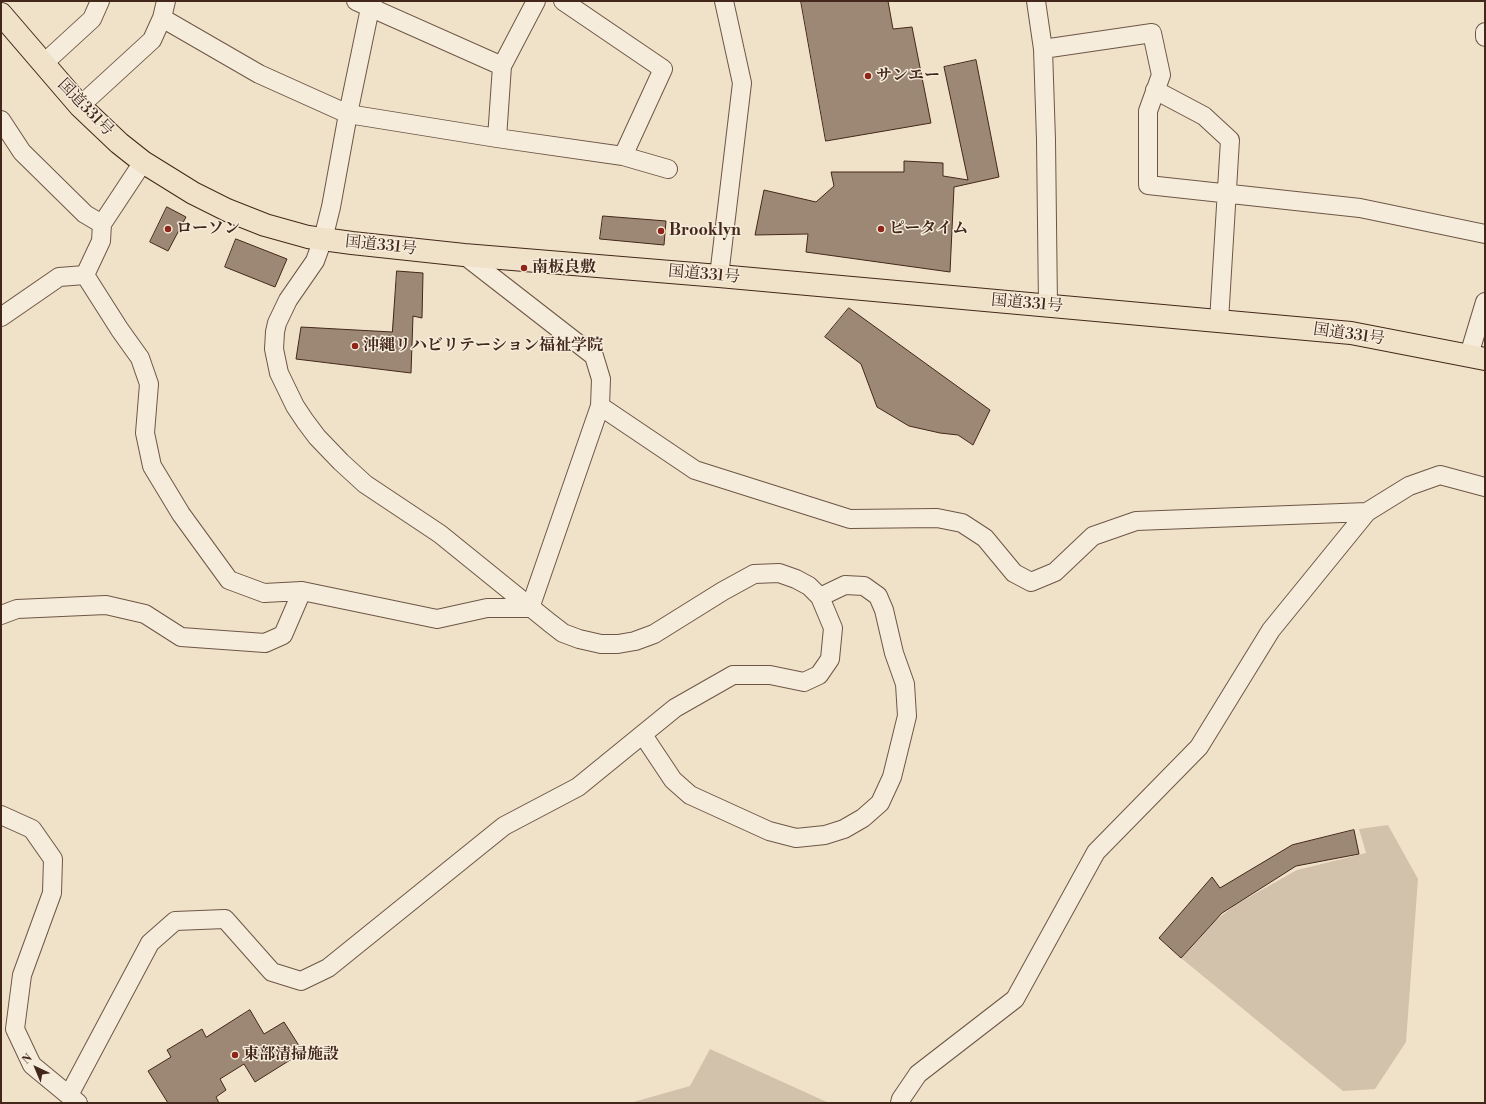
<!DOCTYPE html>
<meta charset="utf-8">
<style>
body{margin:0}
#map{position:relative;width:1486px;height:1104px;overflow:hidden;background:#f0e2c8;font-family:"Libre Bodoni",serif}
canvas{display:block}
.frame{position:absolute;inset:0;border:2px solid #43271b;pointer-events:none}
.north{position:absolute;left:16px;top:1048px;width:40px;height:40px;-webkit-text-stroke:3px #f5ecdb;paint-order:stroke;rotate:316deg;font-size:11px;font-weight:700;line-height:16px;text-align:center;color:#43271b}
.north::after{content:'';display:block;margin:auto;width:14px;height:18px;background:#43271b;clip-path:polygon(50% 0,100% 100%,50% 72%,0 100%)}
</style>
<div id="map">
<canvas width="1486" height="1104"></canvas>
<div class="frame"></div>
<div class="north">N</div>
</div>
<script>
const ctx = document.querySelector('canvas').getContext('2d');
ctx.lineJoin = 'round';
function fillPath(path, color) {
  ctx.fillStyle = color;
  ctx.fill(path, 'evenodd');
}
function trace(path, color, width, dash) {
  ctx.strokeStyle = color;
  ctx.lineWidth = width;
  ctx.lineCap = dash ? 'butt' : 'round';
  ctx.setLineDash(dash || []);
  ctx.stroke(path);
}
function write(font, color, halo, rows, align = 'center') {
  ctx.font = font + ' "Libre Bodoni","Noto Serif JP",serif';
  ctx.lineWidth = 3;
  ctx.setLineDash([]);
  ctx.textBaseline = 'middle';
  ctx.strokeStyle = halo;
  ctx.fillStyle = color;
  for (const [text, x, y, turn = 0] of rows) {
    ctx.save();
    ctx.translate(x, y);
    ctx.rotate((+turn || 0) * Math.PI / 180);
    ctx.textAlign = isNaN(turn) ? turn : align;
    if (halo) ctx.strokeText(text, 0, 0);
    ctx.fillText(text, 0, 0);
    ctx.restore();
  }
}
const green = new Path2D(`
 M 1388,825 L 1418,879 L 1406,1042 L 1375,1089 L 1343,1091 L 1181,958 L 1215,921 L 1235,905 L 1297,870 L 1366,853 L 1359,829 Z
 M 710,1049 L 829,1103 L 630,1103 L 690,1086 Z`);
const building = new Path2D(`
 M 801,1 L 888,1 L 893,29 L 912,27 L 931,123 L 826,141 Z
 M 976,60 L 999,177 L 954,187 L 950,272 L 806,252 L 808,234 L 755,235 L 764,190 L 816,202 L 834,186 L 831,172 L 904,172 L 904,161 L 943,163 L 943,176 L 968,180 L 944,67 Z
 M 167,207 L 186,217 L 168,251 L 150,242 Z
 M 603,216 L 666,221 L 664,245 L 600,239 Z
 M 236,239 L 287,259 L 275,287 L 225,267 Z
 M 397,271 L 423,273 L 422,318 L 413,316 L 411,373 L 296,359 L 301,327 L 392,332 Z
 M 849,308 L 990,410 L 973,445 L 958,435 L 940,433 L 909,426 L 877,407 L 861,364 L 825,337 Z
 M 1354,830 L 1359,854 L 1296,866 L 1222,913 L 1181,958 L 1159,938 L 1212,877 L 1220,888 L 1292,845 Z
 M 250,1010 L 264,1034 L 284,1022 L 303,1052 L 255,1082 L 244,1064 L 220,1079 L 226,1090 L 216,1097 L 219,1103 L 168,1103 L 148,1071 L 171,1057 L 167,1050 L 202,1029 L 206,1037 Z`);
const minor = new Path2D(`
 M 356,1 L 502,66 L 497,138
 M 1036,1 L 1043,49 L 1046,140 L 1048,306
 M 162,18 L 259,74 L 348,114 L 497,138 L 623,156 L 663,69 L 563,1
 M 1485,32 L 1485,37
 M 1043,49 L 1152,33 L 1161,75 L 1148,111 L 1148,185 L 1360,208 L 1485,234
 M 43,64 L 92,19 L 100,1
 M 502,66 L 536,1
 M 1155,90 L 1204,116 L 1230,140 L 1219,321
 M 80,106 L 152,40 L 162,18 L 166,1
 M 1,120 L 22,152 L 85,214 L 102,224
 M 623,156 L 668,169
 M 464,255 L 594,356 L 601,379 L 600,406 L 530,608
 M 85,275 L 120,330 L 140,358 L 149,384 L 145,433 L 152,466 L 181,514 L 229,580 L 264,593 L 302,591 L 437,619 L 487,608 L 530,608
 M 85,275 L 101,241 L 102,224 L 143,162
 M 719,276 L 742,83 L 724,1
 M 1,317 L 59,277 L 85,275
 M 1469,355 L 1485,302
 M 600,406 L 695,470 L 850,519 L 937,518 L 962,523 L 985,538 L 1014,573 L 1031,582 L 1055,572 L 1093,536 L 1136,521 L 1367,512
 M 1,615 L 17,609 L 106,605 L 145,614 L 181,637 L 265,643 L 283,635 L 302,591
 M 643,735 L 673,780 L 690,795 L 769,831 L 796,838 L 825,835 L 844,829 L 863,818 L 880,803 L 892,777 L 907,716 L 905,684 L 894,653 L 884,610 L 878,596 L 864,586 L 845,585 L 820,597
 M 1,815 L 32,829 L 53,859 L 52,893 L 22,975 L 15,1029 L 32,1065 L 78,1103
 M 69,1095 L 150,943 L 175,921 L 225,919 L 272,972 L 301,981 L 328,968 L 504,826 L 578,787 L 675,708 L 733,675 L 770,675 L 804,682 L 819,675 L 830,659 L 833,628 L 820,597 L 809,586 L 796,579 L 779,573 L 754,574 L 723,591 L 654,634 L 635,641 L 618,644 L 601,644 L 579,639 L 563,633 L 550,623 L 440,534 L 365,484 L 341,462 L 317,437 L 305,421 L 295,406 L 279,373 L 274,349 L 275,332 L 277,323 L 288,300 L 315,261 L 323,239 L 331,207 L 348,114 L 370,8 L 373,1
 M 900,1103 L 901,1099 L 918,1074 L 1015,999 L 1096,852 L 1199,747 L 1271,630 L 1367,512 L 1409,486 L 1440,475 L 1485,487`);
const highway = new Path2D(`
 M 1,14 L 80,106 L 119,143 L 143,162 L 193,193 L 227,210 L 265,225 L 308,237 L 352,243 L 464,255 L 719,276 L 1351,333 L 1485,359`);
const markers = [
 [868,76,4,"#8f2418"],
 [168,229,4,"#8f2418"],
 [881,229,4,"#8f2418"],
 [661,231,4,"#8f2418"],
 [524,268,4,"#8f2418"],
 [355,346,4,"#8f2418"],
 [235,1055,4,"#8f2418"]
];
const poiNames = [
 ["サンエー",876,76],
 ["ローソン",176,229],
 ["ピータイム",889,229],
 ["Brooklyn",669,231],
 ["南板良敷",532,268],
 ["沖縄リハビリテーション福祉学院",363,346],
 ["東部清掃施設",243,1055]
];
const streetNames = [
 ["国道331号",85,108,46],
 ["国道331号",381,246,6],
 ["国道331号",704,275,5],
 ["国道331号",1027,304,5],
 ["国道331号",1349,335,8]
];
fillPath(green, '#d3c2ab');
fillPath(building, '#9d8875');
trace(building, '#43271b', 1);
trace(minor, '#6e5646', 20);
trace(highway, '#43271b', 24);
trace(minor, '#f5ecdb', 18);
trace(highway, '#f0e2c8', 22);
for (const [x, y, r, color] of markers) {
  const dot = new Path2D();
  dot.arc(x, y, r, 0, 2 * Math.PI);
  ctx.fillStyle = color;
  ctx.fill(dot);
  trace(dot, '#f5ecdb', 1.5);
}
write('bold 16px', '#43271b', '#f5ecdb', poiNames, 'left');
write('16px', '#43271b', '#f5ecdb', streetNames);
</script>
